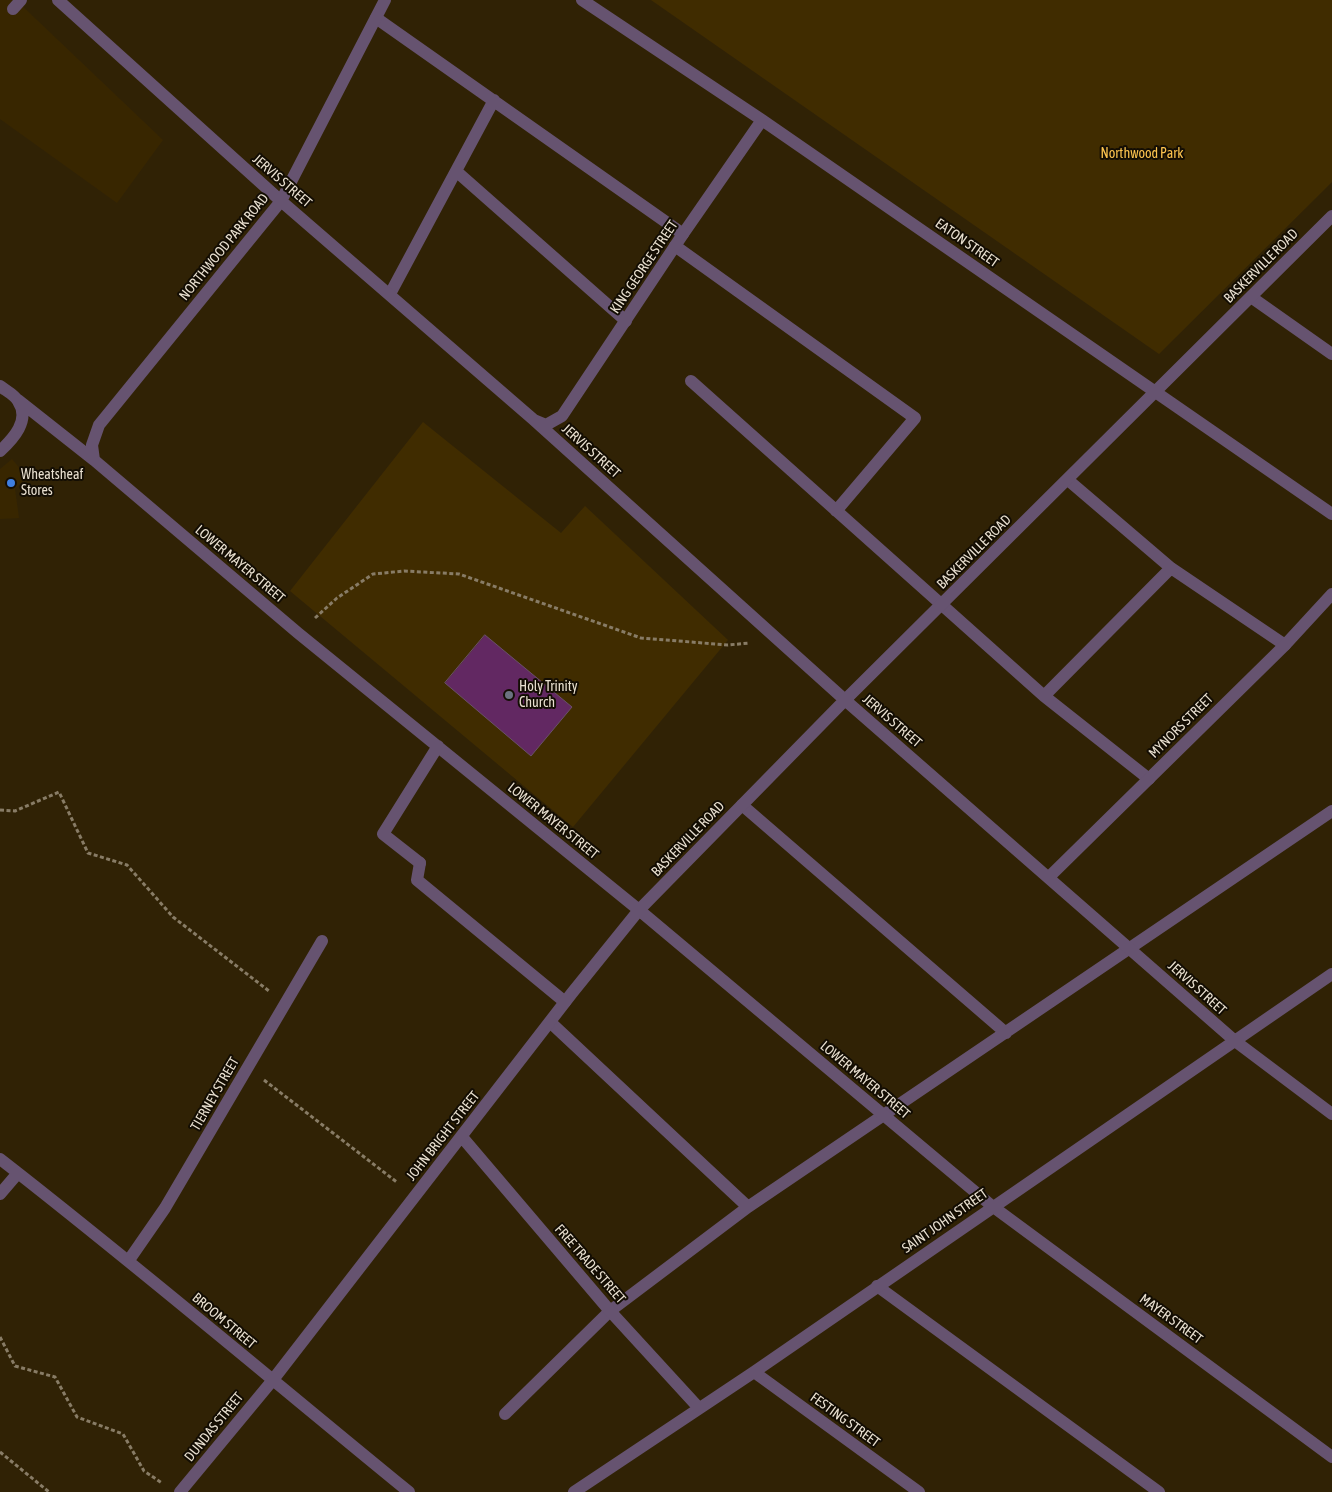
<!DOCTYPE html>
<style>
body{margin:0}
canvas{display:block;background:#302205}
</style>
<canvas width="1332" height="1492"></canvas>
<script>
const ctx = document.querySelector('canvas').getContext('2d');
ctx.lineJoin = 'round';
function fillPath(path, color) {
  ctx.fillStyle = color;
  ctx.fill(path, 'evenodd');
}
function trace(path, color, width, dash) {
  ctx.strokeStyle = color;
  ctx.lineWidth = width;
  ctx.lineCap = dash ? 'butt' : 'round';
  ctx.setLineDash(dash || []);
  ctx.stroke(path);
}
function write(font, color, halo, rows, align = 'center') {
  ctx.font = font + ' "Asap Condensed",sans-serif';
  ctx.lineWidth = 4;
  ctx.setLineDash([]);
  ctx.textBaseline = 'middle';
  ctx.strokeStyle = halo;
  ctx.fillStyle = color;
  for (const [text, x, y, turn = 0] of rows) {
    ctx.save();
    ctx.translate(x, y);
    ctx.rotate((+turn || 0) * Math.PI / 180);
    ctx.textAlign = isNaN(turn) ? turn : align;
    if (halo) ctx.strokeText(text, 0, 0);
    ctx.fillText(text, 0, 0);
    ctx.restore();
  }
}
const built = new Path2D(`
 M 0,0 L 16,0 L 163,140 L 117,203 L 0,119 Z
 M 12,459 L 27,477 L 15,489 L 19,518 L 0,519 L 0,469 Z`);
const green = new Path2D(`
 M 651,0 L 1332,0 L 1332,182 L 1159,354 Z
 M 423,422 L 561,533 L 585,506 L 728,640 L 573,827 L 290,591 Z`);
const building = new Path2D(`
 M 485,635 L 572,707 L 531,756 L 445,683 Z`);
const path = new Path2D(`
 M 315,618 L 337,598 L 373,574 L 404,571 L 459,574 L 641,638 L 728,645 L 749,643
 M 0,810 L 15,811 L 59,792 L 88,853 L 127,865 L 173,917 L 269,991
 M 264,1080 L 398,1183
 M 0,1337 L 15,1366 L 55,1377 L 77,1417 L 123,1434 L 144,1471 L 162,1483
 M 0,1452 L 49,1492`);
const lane = new Path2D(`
 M 376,18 L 683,234
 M 456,171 L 626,321
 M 675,246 L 915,418 L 836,511
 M 390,294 L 494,100
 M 1251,297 L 1332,354
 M 691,381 L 1044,696 L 1149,779
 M 1068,480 L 1171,568 L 1285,645
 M 1044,696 L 1171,568
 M 742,805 L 1006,1033
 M 420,863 L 417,880 L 565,1002
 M 550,1022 L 748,1207
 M 877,1286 L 1159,1492
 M 505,1414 L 610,1311 L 748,1207 L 1332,811`);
const street = new Path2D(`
 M 58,0 L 281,201 L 534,420 L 546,425 L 562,416 L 683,234 L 762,120
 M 385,0 L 281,201 L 99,425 L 92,445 L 94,460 L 298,633 L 639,910 L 992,1206 L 1332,1457
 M 582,0 L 762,120 L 1332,514
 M 13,9 L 21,0
 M 0,386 C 5,390 15,395 18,401 C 31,420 13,439 0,451
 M 18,400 L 94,460
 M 534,420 L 845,700 L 1235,1041 L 1332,1114
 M 420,863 L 383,834 L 438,746
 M 1049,877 L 1285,645 L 1332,594
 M 462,1137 L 610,1311 L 698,1407
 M 0,1159 C 139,1267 273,1381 409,1492
 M 0,1194 L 18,1173
 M 129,1260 L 165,1208 L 322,941
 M 754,1372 L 919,1492
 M 180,1492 L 272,1381 L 572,993 L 639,910 L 845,700 L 1332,216
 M 574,1492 L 754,1372 L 1332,974`);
const markers = [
 [11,483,5,"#3f7fe0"],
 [509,695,5,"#6b7280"]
];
const parkNames = [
 ["Northwood Park",1142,154]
];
const streetNames = [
 ["JERVIS STREET",282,181,41],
 ["EATON STREET",967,243,35],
 ["NORTHWOOD PARK ROAD",224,247,-51],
 ["BASKERVILLE ROAD",1261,266,-45],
 ["KING GEORGE STREET",644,267,-56],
 ["JERVIS STREET",591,451,42],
 ["BASKERVILLE ROAD",974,552,-45],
 ["LOWER MAYER STREET",240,564,40],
 ["JERVIS STREET",892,721,41],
 ["MYNORS STREET",1181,726,-45],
 ["LOWER MAYER STREET",553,821,39],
 ["BASKERVILLE ROAD",688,839,-46],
 ["JERVIS STREET",1197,988,42],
 ["LOWER MAYER STREET",865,1080,40],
 ["TIERNEY STREET",215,1094,-60],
 ["JOHN BRIGHT STREET",443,1136,-52],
 ["SAINT JOHN STREET",945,1221,-35],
 ["FREE TRADE STREET",590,1264,49],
 ["MAYER STREET",1171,1319,36],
 ["BROOM STREET",224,1321,40],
 ["FESTING STREET",845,1420,36],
 ["DUNDAS STREET",214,1427,-51]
];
const poiNames = [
 ["Wheatsheaf",21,475],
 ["Stores",21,491],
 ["Holy Trinity",519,687],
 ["Church",519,703]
];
fillPath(built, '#382600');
fillPath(green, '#402c00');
fillPath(building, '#622862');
trace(building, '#695168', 1);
trace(path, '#887c66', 3, [4, 2.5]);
trace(lane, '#665370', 12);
trace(street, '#665370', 12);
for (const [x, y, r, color] of markers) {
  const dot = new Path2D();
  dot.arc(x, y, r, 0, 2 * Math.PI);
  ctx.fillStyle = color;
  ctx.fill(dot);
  trace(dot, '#130d03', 2);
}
write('14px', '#fcc34e', '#130d03', parkNames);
write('14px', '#e9e0d0', '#130d03', streetNames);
write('14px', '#e9e0d0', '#130d03', poiNames, 'left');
</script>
